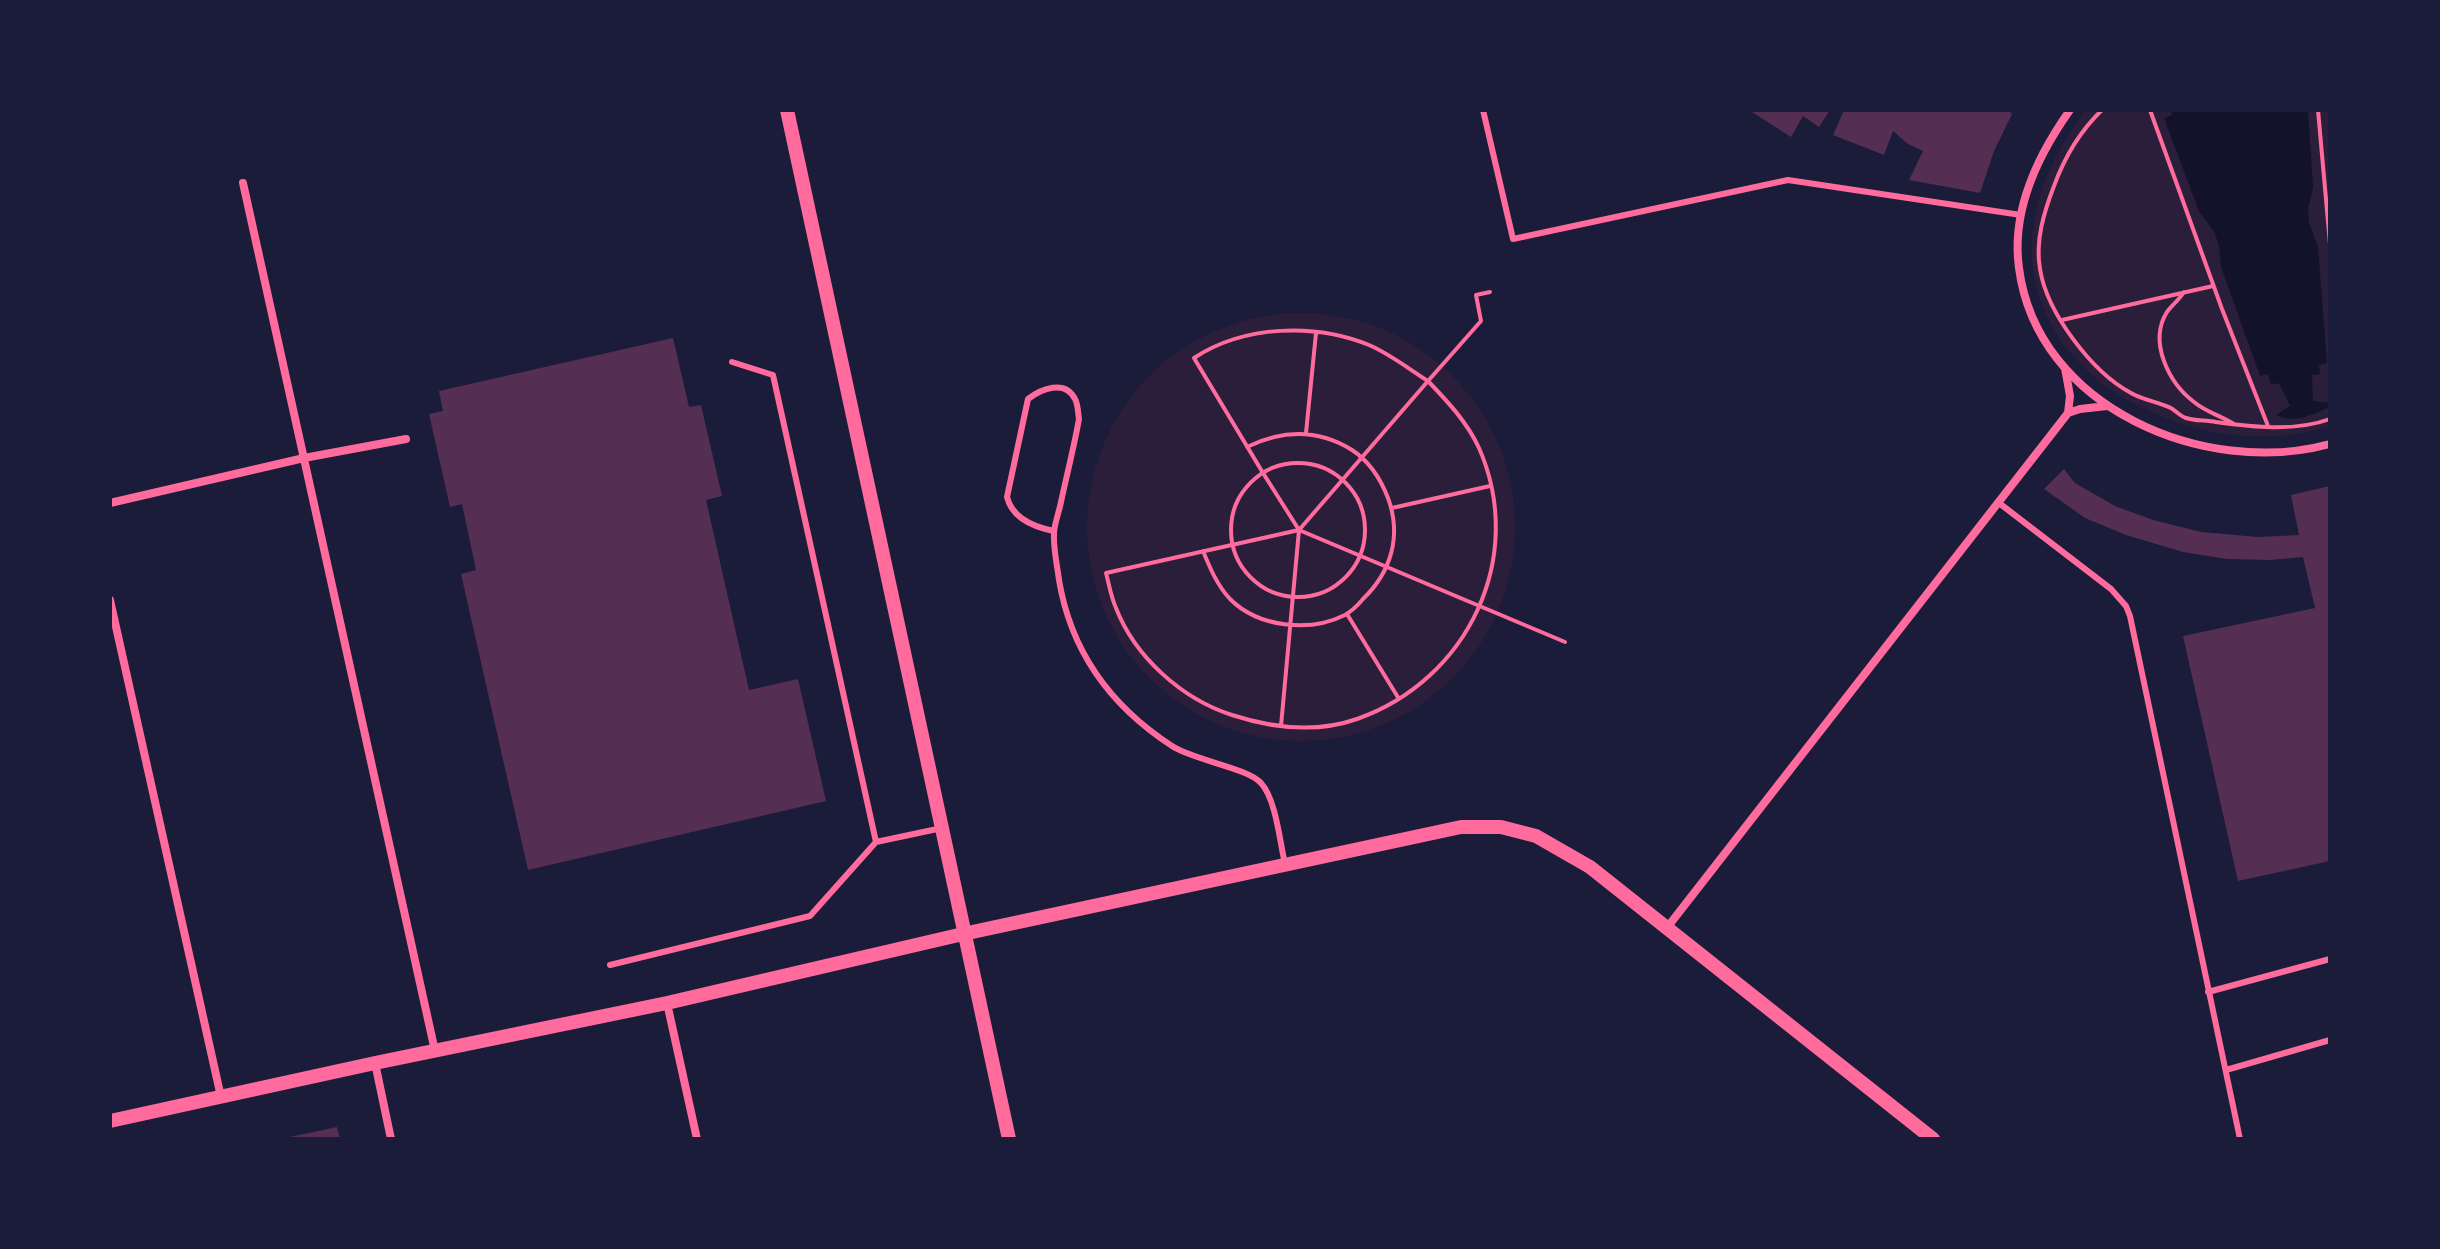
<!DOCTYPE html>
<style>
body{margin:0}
#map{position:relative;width:2440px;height:1249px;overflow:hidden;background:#1b1b3a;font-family:"Golos Text",sans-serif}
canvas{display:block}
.frame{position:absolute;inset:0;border:112px solid #1b1b3a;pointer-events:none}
</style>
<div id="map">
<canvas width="2440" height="1249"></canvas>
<div class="frame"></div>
</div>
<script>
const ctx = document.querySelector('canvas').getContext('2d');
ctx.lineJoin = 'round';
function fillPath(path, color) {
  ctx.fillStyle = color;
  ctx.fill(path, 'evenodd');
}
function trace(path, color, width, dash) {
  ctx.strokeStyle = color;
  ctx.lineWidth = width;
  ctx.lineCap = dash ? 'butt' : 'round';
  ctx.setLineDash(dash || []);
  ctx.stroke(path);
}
const green = new Path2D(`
 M 2086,110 L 2330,110 L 2330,426 C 2279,444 2212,438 2163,417 C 2141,407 2117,397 2099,381 C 2006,303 2017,200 2086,110 Z
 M1087 527a214 214 0 1 1 428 0a214 214 0 1 1-428 0Z`);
const water = new Path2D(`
 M 2171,110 L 2308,110 L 2313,187 L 2308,209 L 2309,223 L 2318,247 L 2327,363 L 2319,365 L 2320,374 L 2312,375 L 2313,401 L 2330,403 L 2330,407 C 2312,415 2294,424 2276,415 L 2290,406 L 2279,383 L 2271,385 L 2268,374 L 2260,376 L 2221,267 L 2219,247 L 2215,233 L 2199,211 L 2164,118 L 2172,115 Z`);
const building = new Path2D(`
 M 1749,110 L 1830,110 L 1819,127 L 1803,116 L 1791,137 Z
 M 1844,110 L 2008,110 L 2012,114 L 1994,151 L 1980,193 L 1909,180 L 1923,151 L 1908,144 L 1893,131 L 1884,155 L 1833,135 Z
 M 673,338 L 689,407 L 701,405 L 722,496 L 706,500 L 749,690 L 798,679 L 826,801 L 528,870 L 461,574 L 476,570 L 462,504 L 450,507 L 429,414 L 443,411 L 439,391 Z
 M 2064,469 L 2075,483 L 2115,506 L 2153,520 L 2201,532 L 2258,537 L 2299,535 L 2291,495 L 2330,486 L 2330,861 L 2238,881 L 2183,636 L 2315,608 L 2303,557 L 2270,560 L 2227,559 L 2183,552 L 2126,535 L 2085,518 L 2044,489 Z
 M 337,1127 L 340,1139 L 285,1139 L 285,1138 Z`);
const path = new Path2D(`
 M 2102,110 C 2079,132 2065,156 2054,186 C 2044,212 2035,241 2040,269 C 2047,313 2092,372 2131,393 C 2143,400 2158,402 2171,408 C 2176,411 2180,416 2186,418 C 2195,421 2206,420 2216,422 C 2252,427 2295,432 2330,419
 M 2150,110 L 2222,309 L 2268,426
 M 2318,110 L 2330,244
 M 1490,292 L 1476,295 L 1481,321 L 1428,381 C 1409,369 1390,354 1369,345 C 1315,323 1244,325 1194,358 L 1263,473 L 1299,530 L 1565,642
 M 2184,292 C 2179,300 2172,305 2167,312 C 2148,342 2169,383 2194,402 C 2206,412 2221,416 2234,424
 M 2062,320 L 2213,286
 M 1306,433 L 1316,333
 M1231 530a67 67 0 1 1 134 0a67 67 0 1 1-134 0Z
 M 1392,508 L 1490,486
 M 1203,551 C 1210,568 1217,585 1230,599 C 1258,627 1309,633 1345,615 C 1352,611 1358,605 1363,599 C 1391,572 1402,536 1388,498 C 1381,480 1369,461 1352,450 C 1318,429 1282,430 1247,447
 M 1347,614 L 1399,699
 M 1281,726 L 1299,530 L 1428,381 C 1448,402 1467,422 1479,448 C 1527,557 1468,680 1357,719 C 1317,733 1272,728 1232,715 C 1182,699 1135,657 1116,608 C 1111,597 1109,584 1106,573 L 1299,530`);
const service = new Path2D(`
 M 1483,110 L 1513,239 L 1788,180 L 2021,215
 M 732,362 L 773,375 L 876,842
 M 1999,503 L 2111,589 L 2126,606 L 2130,616 L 2240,1139
 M 1054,531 C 1034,527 1012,518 1007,497 L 1028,399 C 1041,389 1065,379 1075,399 C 1078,404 1078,413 1079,419 C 1074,447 1067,474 1061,502 C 1059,512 1055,522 1054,532 C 1053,548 1057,564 1059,580 C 1071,652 1112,707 1172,746 C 1193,760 1248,768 1261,783 C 1276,799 1280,843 1285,864
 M 610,965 L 810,916 L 876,842 L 942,828
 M 2208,992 L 2330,959
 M 2226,1070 L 2330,1040`);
const minor = new Path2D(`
 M 2070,110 C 2038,155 2011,211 2019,268 C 2037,408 2205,478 2330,444
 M 243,183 L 435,1051
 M 2065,368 L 2070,396 L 2068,413 L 2080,409 L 2107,406
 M 110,503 L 304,458 L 406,439
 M 110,600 L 221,1097
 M 1666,929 L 2068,413
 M 667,1003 L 697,1139
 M 375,1063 L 391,1139`);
const tertiary = new Path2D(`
 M 787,110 L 1009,1139
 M 110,1121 L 375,1063 L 667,1003 L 963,934 L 1461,827 L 1501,827 L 1536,836 L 1590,867 L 1933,1139`);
fillPath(green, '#2a1e3b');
fillPath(water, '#12122b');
fillPath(building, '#542f53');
trace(path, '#ff6b9d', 4);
trace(service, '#ff6b9d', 6);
trace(minor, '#ff6b9d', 8);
trace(tertiary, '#ff6b9d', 14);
</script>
